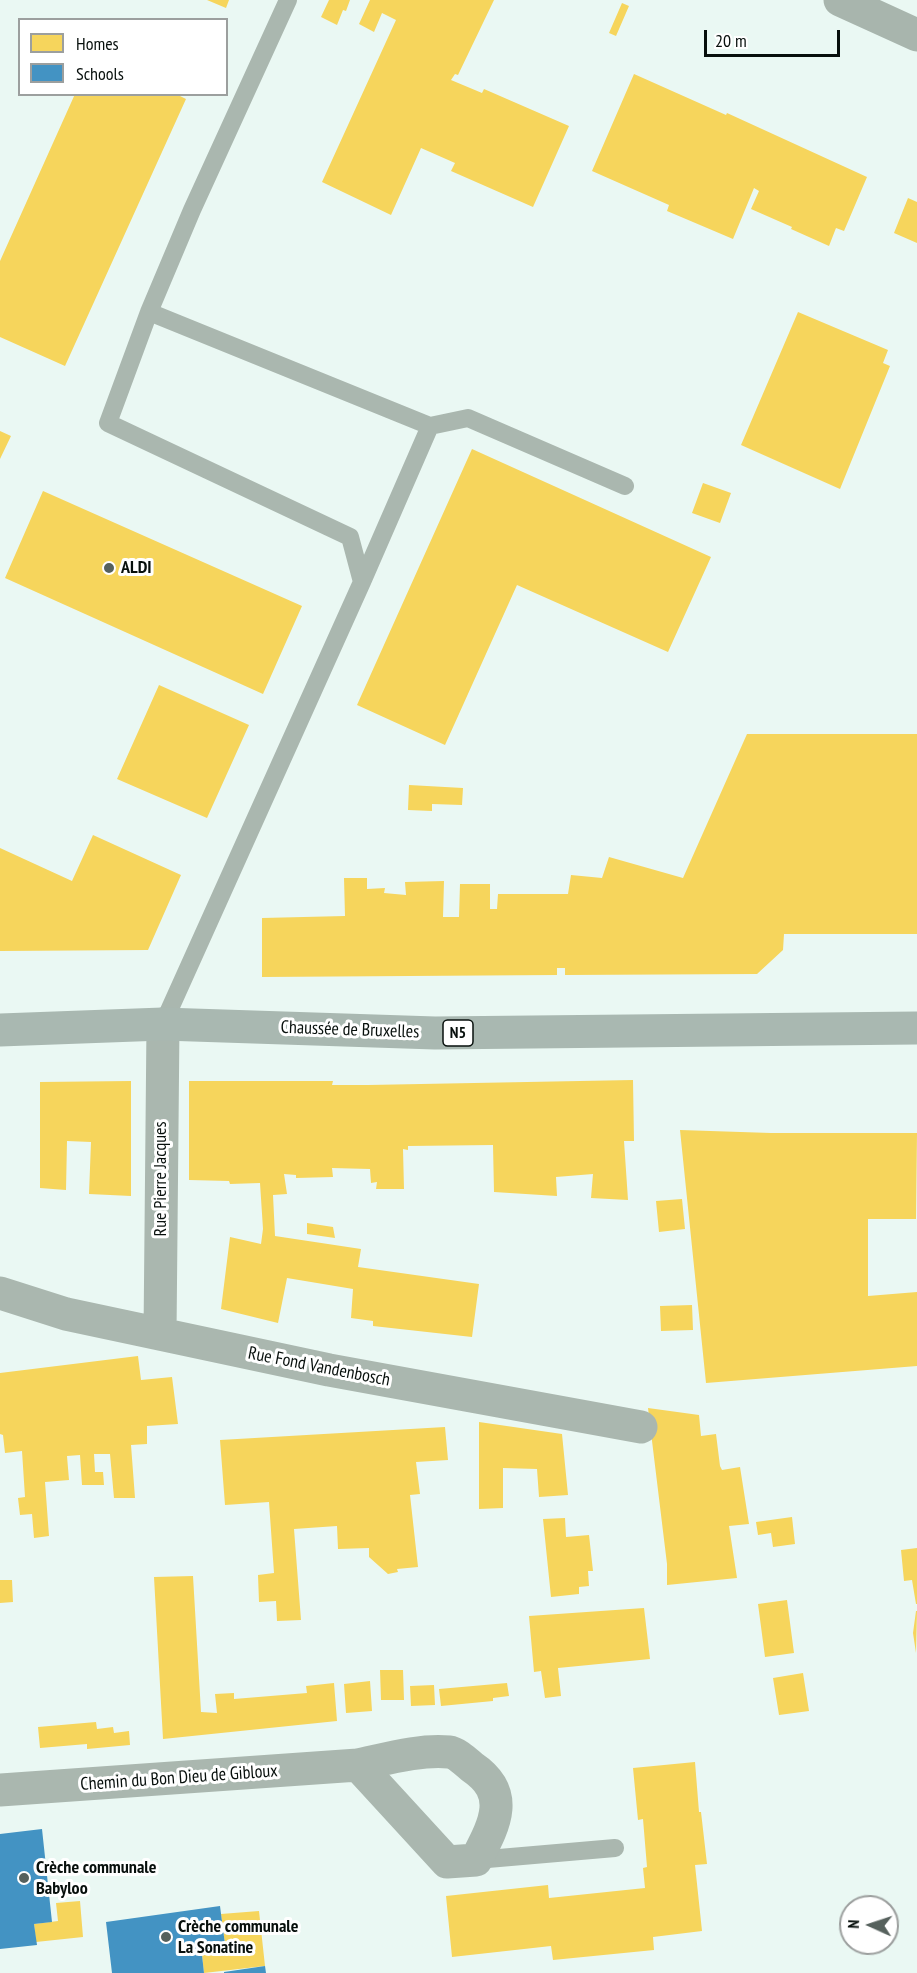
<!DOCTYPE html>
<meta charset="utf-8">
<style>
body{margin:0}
#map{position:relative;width:917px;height:1973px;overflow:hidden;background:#eaf8f3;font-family:"PT Sans Narrow",sans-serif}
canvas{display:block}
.legend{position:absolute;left:18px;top:18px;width:210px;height:78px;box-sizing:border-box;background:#fff;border:2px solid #9c9f9e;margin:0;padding:8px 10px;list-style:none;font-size:18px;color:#070f0c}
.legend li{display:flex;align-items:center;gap:12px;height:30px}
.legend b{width:30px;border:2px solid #9c9f9e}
.north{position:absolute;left:839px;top:1895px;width:60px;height:60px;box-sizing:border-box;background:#fff;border:2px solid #9c9f9e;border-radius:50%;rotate:273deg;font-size:16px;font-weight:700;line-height:24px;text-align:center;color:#070f0c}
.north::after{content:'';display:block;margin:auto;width:21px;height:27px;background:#56615d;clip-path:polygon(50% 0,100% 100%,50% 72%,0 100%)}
.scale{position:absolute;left:704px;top:30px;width:136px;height:27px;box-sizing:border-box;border:3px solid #070f0c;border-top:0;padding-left:8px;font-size:18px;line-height:21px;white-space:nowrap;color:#070f0c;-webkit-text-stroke:4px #fff;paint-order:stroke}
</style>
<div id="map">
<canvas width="917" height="1973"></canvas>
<ul class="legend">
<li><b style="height:16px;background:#f6d55c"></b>Homes</li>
<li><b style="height:16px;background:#4393c3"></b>Schools</li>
</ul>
<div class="north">N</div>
<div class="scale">20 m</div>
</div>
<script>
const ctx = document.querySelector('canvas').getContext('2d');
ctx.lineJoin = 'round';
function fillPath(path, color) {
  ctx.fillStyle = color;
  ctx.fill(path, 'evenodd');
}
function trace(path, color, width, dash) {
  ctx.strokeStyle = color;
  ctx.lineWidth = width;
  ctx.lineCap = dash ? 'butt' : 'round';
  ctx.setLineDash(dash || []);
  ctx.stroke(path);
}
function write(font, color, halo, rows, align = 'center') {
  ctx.font = font + ' "PT Sans Narrow",sans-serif';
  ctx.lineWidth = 6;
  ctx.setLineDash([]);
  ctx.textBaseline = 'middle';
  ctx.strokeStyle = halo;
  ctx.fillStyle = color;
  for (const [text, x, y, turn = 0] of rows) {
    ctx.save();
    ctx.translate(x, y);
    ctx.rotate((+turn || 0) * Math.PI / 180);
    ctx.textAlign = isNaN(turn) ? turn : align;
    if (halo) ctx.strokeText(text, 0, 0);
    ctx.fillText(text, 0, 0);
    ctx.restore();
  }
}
const homes = new Path2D(`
 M 207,0 L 229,0 L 226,8 Z
 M 329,0 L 350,0 L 346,11 L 343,10 L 337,25 L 321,17 Z
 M 370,0 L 494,0 L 458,75 L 455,74 L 451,80 L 482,93 L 484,89 L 569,126 L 533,207 L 451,171 L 455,163 L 421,148 L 391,215 L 322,182 L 396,20 L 382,13 L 374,32 L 359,24 Z
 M 622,3 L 629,6 L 616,36 L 609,33 Z
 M 634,74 L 726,115 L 727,113 L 867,177 L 844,231 L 836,228 L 829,246 L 791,229 L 792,227 L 751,209 L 759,191 L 754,188 L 733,239 L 667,211 L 669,205 L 592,171 Z
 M 75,94 L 176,94 L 186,99 L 65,366 L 0,337 L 0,261 Z
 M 908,198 L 917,202 L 917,243 L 894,233 Z
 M 798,312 L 888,350 L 883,363 L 890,366 L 840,489 L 741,445 Z
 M 0,431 L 11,436 L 0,459 Z
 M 472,449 L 711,557 L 668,652 L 517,585 L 445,745 L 357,705 Z
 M 703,483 L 731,493 L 720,523 L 692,513 Z
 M 43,491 L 302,606 L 263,694 L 5,578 Z
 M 159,685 L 249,725 L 207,818 L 117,779 Z
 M 747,734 L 917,734 L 917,934 L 784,934 L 783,950 L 757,974 L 565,975 L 565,968 L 557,968 L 557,975 L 262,977 L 262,918 L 345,916 L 344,878 L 367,878 L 367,889 L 385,888 L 384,893 L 406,895 L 405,882 L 444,881 L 443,917 L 459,917 L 460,884 L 490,884 L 490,909 L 497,909 L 498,894 L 568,894 L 571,875 L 602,878 L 609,857 L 683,878 Z
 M 409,785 L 463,788 L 462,805 L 432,804 L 432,811 L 408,810 Z
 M 93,835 L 181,875 L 148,950 L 0,951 L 0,848 L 72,881 Z
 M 633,1080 L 634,1141 L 624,1141 L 628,1200 L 591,1198 L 593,1174 L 556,1177 L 557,1196 L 494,1192 L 493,1145 L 408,1146 L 408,1150 L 403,1149 L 404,1189 L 376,1189 L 377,1182 L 371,1183 L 370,1169 L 332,1168 L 333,1177 L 296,1178 L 296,1175 L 284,1174 L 287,1194 L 273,1195 L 275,1236 L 361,1249 L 358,1267 L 479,1284 L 472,1337 L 373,1326 L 373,1321 L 351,1318 L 353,1289 L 287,1278 L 278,1323 L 221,1309 L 230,1237 L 261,1244 L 263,1229 L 260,1183 L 230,1184 L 229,1181 L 189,1180 L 189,1081 L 333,1081 L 332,1085 L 368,1085 Z
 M 131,1081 L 131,1196 L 89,1194 L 91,1142 L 67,1141 L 66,1190 L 40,1188 L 40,1082 Z
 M 680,1130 L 771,1133 L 917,1133 L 916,1219 L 868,1219 L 868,1296 L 917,1292 L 917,1366 L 706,1383 Z
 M 682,1199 L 685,1229 L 659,1232 L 656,1201 Z
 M 307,1223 L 333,1227 L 335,1238 L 307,1234 Z
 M 692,1305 L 693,1330 L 661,1331 L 660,1306 Z
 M 138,1356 L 141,1380 L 172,1377 L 178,1424 L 147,1426 L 147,1444 L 131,1445 L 135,1498 L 114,1498 L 110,1454 L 94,1454 L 95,1472 L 103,1472 L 104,1485 L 82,1485 L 80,1455 L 67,1456 L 69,1480 L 45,1482 L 49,1536 L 34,1538 L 32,1514 L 20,1515 L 18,1498 L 25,1497 L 22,1451 L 5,1453 L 3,1435 L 0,1434 L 0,1373 Z
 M 648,1408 L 699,1415 L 701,1436 L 716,1434 L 720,1466 L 722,1470 L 740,1467 L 749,1524 L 729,1526 L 737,1578 L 667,1585 L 667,1564 Z
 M 479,1422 L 562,1434 L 568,1495 L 539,1497 L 537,1469 L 503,1468 L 503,1508 L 479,1509 Z
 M 445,1427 L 448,1460 L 416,1462 L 420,1494 L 410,1495 L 418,1567 L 397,1569 L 398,1572 L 388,1574 L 369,1557 L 369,1548 L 338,1549 L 337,1526 L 294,1529 L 301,1620 L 277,1621 L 276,1601 L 259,1602 L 258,1575 L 274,1573 L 269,1502 L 225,1505 L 220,1440 Z
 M 792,1517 L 795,1544 L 773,1547 L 771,1533 L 758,1535 L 756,1522 Z
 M 565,1518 L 566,1537 L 589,1535 L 593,1571 L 588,1571 L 589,1586 L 579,1587 L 579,1594 L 551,1597 L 543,1519 Z
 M 917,1548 L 917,1604 L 916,1604 L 912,1580 L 904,1581 L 901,1550 Z
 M 193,1576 L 201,1712 L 217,1713 L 215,1694 L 234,1693 L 234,1699 L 307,1693 L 306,1686 L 334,1683 L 337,1721 L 163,1739 L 154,1577 Z
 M 0,1580 L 12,1580 L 13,1602 L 0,1603 Z
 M 787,1600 L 794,1653 L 765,1657 L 758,1604 Z
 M 644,1608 L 650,1659 L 558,1668 L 561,1696 L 545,1698 L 541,1671 L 534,1672 L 529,1616 Z
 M 916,1611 L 917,1611 L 916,1653 L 913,1633 Z
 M 380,1670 L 403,1670 L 404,1700 L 381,1700 Z
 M 803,1673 L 809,1711 L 779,1715 L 773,1678 Z
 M 370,1681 L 372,1711 L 346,1713 L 344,1684 Z
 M 507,1683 L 509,1696 L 493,1698 L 493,1701 L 441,1706 L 439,1689 Z
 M 434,1685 L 435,1705 L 411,1706 L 410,1686 Z
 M 96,1722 L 97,1729 L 113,1727 L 114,1733 L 129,1731 L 130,1745 L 87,1749 L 87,1744 L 40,1748 L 38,1727 Z
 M 695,1762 L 699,1812 L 701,1812 L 707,1864 L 695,1865 L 702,1931 L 653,1937 L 654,1950 L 553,1960 L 551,1946 L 452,1957 L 446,1896 L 548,1885 L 549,1898 L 645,1888 L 643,1868 L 647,1867 L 643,1819 L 638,1820 L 633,1768 Z
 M 80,1901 L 83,1937 L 36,1942 L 34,1924 L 58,1921 L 56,1903 Z
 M 259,1911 L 265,1966 L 204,1973 L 202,1955 L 226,1952 L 221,1914 Z`);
const schools = new Path2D(`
 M 42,1829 L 52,1922 L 34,1924 L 37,1945 L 0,1949 L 0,1834 Z
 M 220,1906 L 226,1952 L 202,1955 L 204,1973 L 112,1973 L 106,1922 Z
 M 265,1966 L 266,1973 L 224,1973 L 224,1972 Z`);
const service = new Path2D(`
 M 149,312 L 192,210 L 288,0
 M 430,426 L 468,418 L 625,486
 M 163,1024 L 362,582 L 430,426 L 149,312 L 108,423 L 350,537 L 362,582
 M 476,1860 L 615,1848`);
const minor = new Path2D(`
 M 0,1293 L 66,1314 L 160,1334 L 329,1370 L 641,1427
 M 160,1334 L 163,1024
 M 0,1790 L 358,1765 C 386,1759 421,1749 449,1752 C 457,1753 466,1762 472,1767 C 512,1794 494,1825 476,1860 L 447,1862 L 358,1765`);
const secondary = new Path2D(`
 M 840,0 L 917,35`);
const primary = new Path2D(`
 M 0,1030 L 163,1024 L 435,1033 L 917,1028`);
const markers = [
 [109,568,6,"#56615d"],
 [24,1878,6,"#56615d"],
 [166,1937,6,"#56615d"]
];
const shields = [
 [458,1033,30]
];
const shieldNames = [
 ["N5",458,1033]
];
const poiNames = [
 ["ALDI",121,568],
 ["Crèche communale",36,1868],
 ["Babyloo",36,1889],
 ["Crèche communale",178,1927],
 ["La Sonatine",178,1948]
];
const streetNames = [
 ["Chaussée de Bruxelles",350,1030,2],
 ["Rue Pierre Jacques",161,1179,-90],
 ["Rue Fond Vandenbosch",319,1367,11],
 ["Chemin du Bon Dieu de Gibloux",179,1778,-4]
];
fillPath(homes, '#f6d55c');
fillPath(schools, '#4393c3');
trace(service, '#aab7af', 18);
trace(minor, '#aab7af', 33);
trace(secondary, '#a8b5ad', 33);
trace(primary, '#a9b8b1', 33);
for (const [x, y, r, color] of markers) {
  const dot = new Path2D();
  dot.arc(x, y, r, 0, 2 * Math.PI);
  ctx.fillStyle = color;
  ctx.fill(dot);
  trace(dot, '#fff', 2);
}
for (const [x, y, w] of shields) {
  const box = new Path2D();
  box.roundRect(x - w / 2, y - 13, w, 26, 4.5);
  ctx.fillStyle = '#fff';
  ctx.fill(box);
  trace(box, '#070f0c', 1.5);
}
write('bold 16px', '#070f0c', null, shieldNames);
write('bold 18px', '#070f0c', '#fff', poiNames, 'left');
write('18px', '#070f0c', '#fff', streetNames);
</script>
